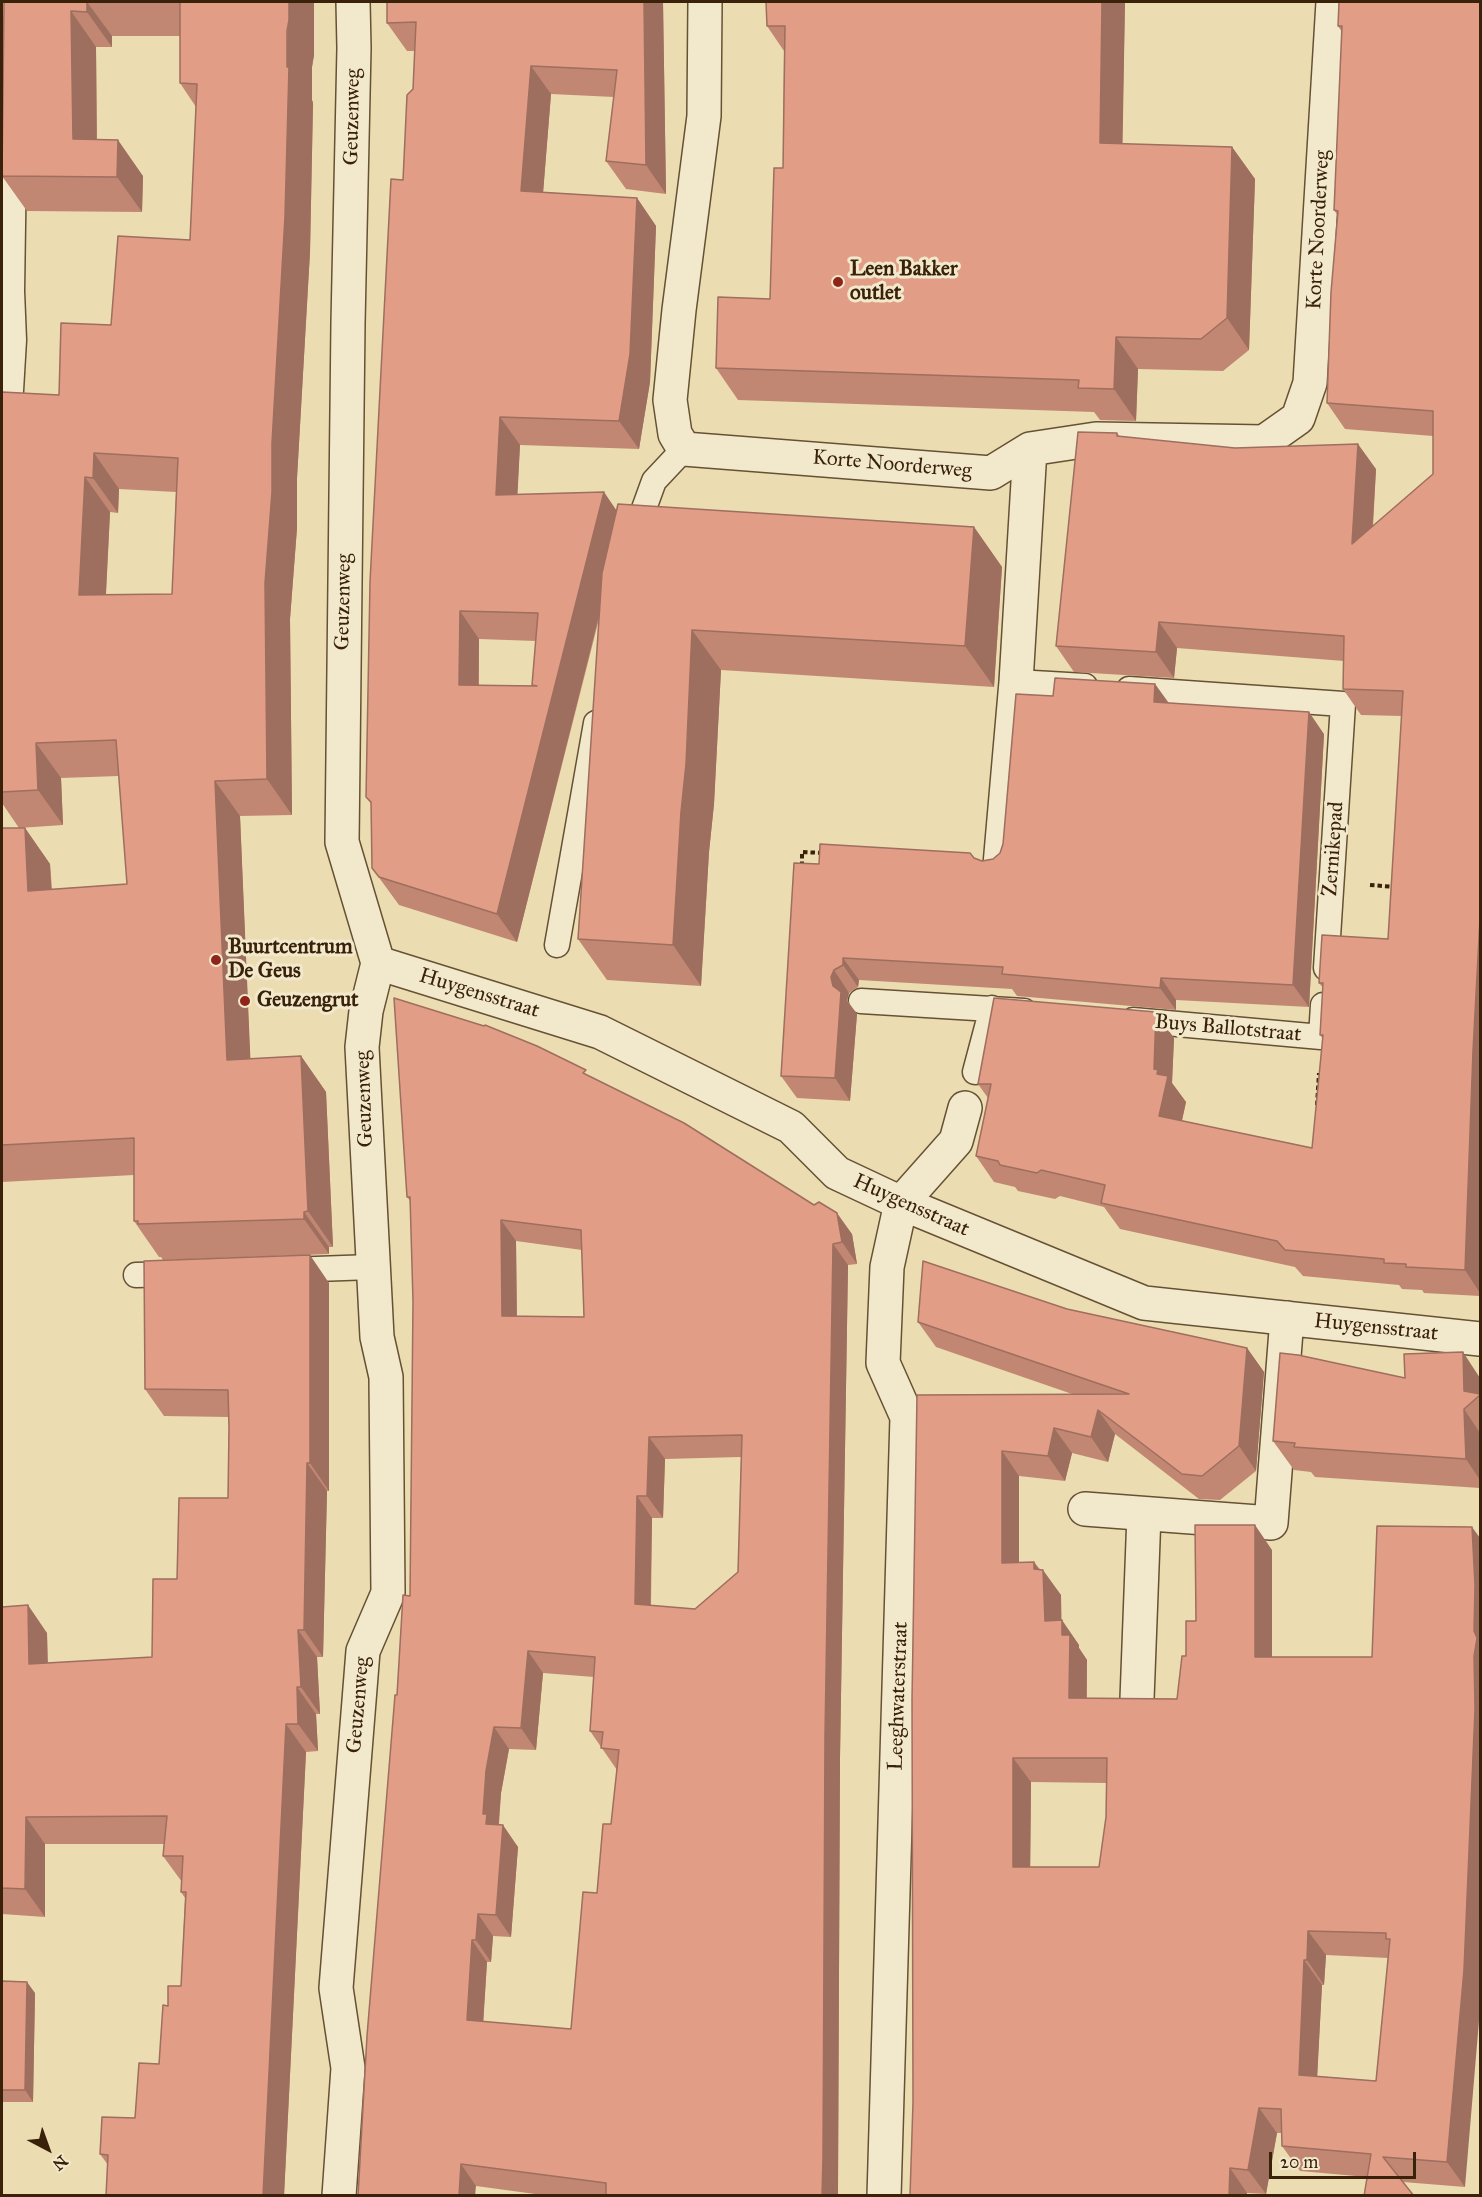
<!DOCTYPE html>
<style>
body{margin:0}
#map{position:relative;width:1482px;height:2197px;overflow:hidden;background:#ebddb1;font-family:"IM FELL Great Primer",serif}
canvas{display:block}
.frame{position:absolute;inset:0;border:3px solid #3a220a;pointer-events:none}
.north{position:absolute;left:18px;top:2119px;width:60px;height:60px;-webkit-text-stroke:4px #f2e9cc;paint-order:stroke;rotate:139deg;font-size:16px;font-weight:700;line-height:24px;text-align:center;color:#3a220a}
.north::after{content:'';display:block;margin:auto;width:21px;height:27px;background:#3a220a;clip-path:polygon(50% 0,100% 100%,50% 72%,0 100%)}
.scale{position:absolute;left:1269px;top:2152px;width:147px;height:27px;box-sizing:border-box;border:3px solid #3a220a;border-top:0;padding-left:8px;font-size:18px;line-height:21px;white-space:nowrap;color:#3a220a;-webkit-text-stroke:4px #f2e9cc;paint-order:stroke}
</style>
<div id="map">
<canvas width="1482" height="2197"></canvas>
<div class="frame"></div>
<div class="north">N</div>
<div class="scale">20 m</div>
</div>
<script>
const ctx = document.querySelector('canvas').getContext('2d');
ctx.lineJoin = 'round';
function trace(path, color, width, dash) {
  ctx.strokeStyle = color;
  ctx.lineWidth = width;
  ctx.lineCap = dash ? 'butt' : 'round';
  ctx.setLineDash(dash || []);
  ctx.stroke(path);
}
function fillPath(path, color) {
  ctx.fillStyle = color;
  ctx.fill(path, 'evenodd');
}
function write(font, color, halo, rows, align = 'center') {
  ctx.font = font + ' "IM FELL Great Primer",serif';
  ctx.lineWidth = 6;
  ctx.setLineDash([]);
  ctx.textBaseline = 'middle';
  ctx.strokeStyle = halo;
  ctx.fillStyle = color;
  for (const [text, x, y, turn = 0] of rows) {
    ctx.save();
    ctx.translate(x, y);
    ctx.rotate((+turn || 0) * Math.PI / 180);
    ctx.textAlign = isNaN(turn) ? turn : align;
    if (halo) ctx.strokeText(text, 0, 0);
    ctx.fillText(text, 0, 0);
    ctx.restore();
  }
}
const path = new Path2D(`
 M 802,866 L 802,852 L 823,853
 M 1370,885 L 1395,887
 M 1317,1105 L 1319,1073`);
const lane = new Path2D(`
 M 9,424 L 14,340 L 12,291 L 14,159
 M 634,536 L 654,481 L 684,449
 M 1016,682 L 1085,686
 M 1129,689 L 1343,704 L 1326,968
 M 557,945 L 596,723
 M 861,1001 L 1024,1011
 M 1133,1020 L 1321,1037 L 1323,1005
 M 975,1072 L 992,1008
 M 288,1270 L 372,1267
 M 136,1275 L 176,1274`);
const street = new Path2D(`
 M 705,2 L 704,116 L 679,310 L 670,400 L 675,434 L 684,449 L 991,473 L 1030,449 L 1096,439 L 1264,442 L 1298,418 L 1310,383 L 1333,2
 M 1000,865 L 1016,682 L 1030,449
 M 378,963 L 600,1032 L 791,1127 L 837,1173 L 901,1203 L 1144,1303 L 1480,1339
 M 1085,1509 L 1271,1523 L 1287,1318
 M 1137,1699 L 1144,1514
 M 339,2196 L 348,2068 L 336,1988 L 363,1651 L 388,1593 L 386,1377 L 377,1337 L 362,1047 L 366,1011 L 378,963 L 342,842 L 348,323 L 354,48 L 353,2
 M 884,2196 L 907,1417 L 883,1363 L 887,1267 L 901,1203 L 956,1141 L 965,1108`);
const wall = new Path2D(`
 M 4,2 L 314,2 L 314,55 L 312,67 L 312,100 L 313,103 L 310,252 L 297,478 L 297,528 L 290,619 L 292,815 L 240,816 L 250,1059 L 301,1056 L 326,1092 L 333,1247 L 329,1247 L 329,1254 L 163,1260 L 161,1257 L 159,1257 L 134,1221 L 134,1175 L 2,1182 L 2,828 L 25,828 L 50,864 L 52,889 L 127,884 L 119,776 L 61,778 L 63,825 L 19,828 L 2,803 L 2,392 L 59,395 L 111,325 L 190,240 L 196,107 L 180,83 L 180,36 L 112,36 L 112,47 L 96,47 L 97,140 L 143,176 L 142,212 L 27,211 L 2,176 ZM 119,489 L 176,492 L 172,594 L 106,595 L 110,512 L 118,513 Z
 M 663,2 L 666,194 L 626,189 L 606,161 L 614,97 L 551,94 L 543,192 L 637,198 L 656,226 L 650,382 L 639,449 L 520,445 L 517,495 L 617,511 L 974,527 L 1002,567 L 994,687 L 721,670 L 714,804 L 709,852 L 701,986 L 607,980 L 578,939 L 600,615 L 517,942 L 399,905 L 372,868 L 371,804 L 366,797 L 403,180 L 413,89 L 415,51 L 407,51 L 387,23 ZM 479,639 L 536,641 L 533,686 L 479,686 Z
 M 1125,2 L 1122,144 L 1232,147 L 1255,179 L 1249,350 L 1223,371 L 1138,369 L 1136,421 L 1100,420 L 1094,412 L 738,400 L 716,368 L 770,299 L 783,168 L 784,51 L 767,26 Z
 M 1480,2 L 1480,1296 L 1424,1293 L 1422,1290 L 1402,1289 L 1399,1285 L 1303,1276 L 1295,1267 L 1120,1229 L 1104,1207 L 1060,1196 L 1055,1199 L 1018,1191 L 1015,1187 L 994,1182 L 976,1156 L 988,1098 L 978,1084 L 1174,1038 L 1172,1083 L 1186,1102 L 1182,1121 L 1312,1148 L 1323,1039 L 1320,1035 L 1323,988 L 1319,983 L 1388,939 L 1402,716 L 1361,715 L 1343,689 L 1344,661 L 1177,648 L 1174,678 L 1074,672 L 1056,646 L 1117,433 L 1120,437 L 1376,469 L 1373,527 L 1433,474 L 1433,436 L 1345,429 L 1327,403 L 1338,216 L 1334,210 L 1342,32 L 1338,26 Z
 M 1155,684 L 1169,703 L 1324,734 L 1309,1007 L 1176,1000 L 1176,1010 L 1017,996 L 1012,989 L 859,980 L 858,987 L 849,993 L 847,1000 L 857,1014 L 850,1101 L 797,1098 L 781,1076 L 819,864 L 974,858 L 982,861 L 993,859 L 1000,853 L 1053,696 Z
 M 590,1076 L 852,1234 L 857,1264 L 848,1265 L 840,1757 L 838,2196 L 550,2196 L 476,2186 L 358,2196 L 397,1695 L 410,1596 L 413,1301 L 411,1202 L 407,1197 ZM 516,1241 L 582,1250 L 584,1317 L 517,1317 ZM 741,1457 L 738,1572 L 695,1609 L 651,1606 L 652,1518 L 663,1518 L 665,1459 ZM 543,1673 L 594,1677 L 590,1731 L 617,1770 L 611,1824 L 571,2029 L 483,2022 L 487,1962 L 491,1962 L 493,1936 L 511,1937 L 518,1847 L 499,1825 L 501,1793 L 509,1749 L 536,1750 Z
 M 329,1283 L 329,1491 L 327,1491 L 323,1657 L 317,1657 L 320,1714 L 316,1714 L 318,1751 L 306,1752 L 284,2196 L 108,2165 L 100,2154 L 135,2118 L 159,2064 L 168,2006 L 181,1986 L 185,1898 L 181,1892 L 182,1882 L 163,1856 L 164,1844 L 45,1844 L 45,1917 L 2,1914 L 2,1607 L 47,1633 L 48,1663 L 152,1657 L 177,1579 L 228,1498 L 229,1417 L 164,1416 L 145,1389 Z
 M 1067,1309 L 1247,1348 L 1264,1372 L 1256,1471 L 1220,1500 L 1199,1499 L 1115,1434 L 1108,1462 L 1072,1453 L 1065,1481 L 1019,1476 L 1019,1563 L 1034,1562 L 1061,1595 L 1061,1620 L 1079,1645 L 1079,1648 L 1087,1660 L 1087,1698 L 1177,1699 L 1186,1656 L 1196,1621 L 1272,1550 L 1272,1657 L 1372,1657 L 1465,2187 L 1403,2182 L 1367,2177 L 1300,2171 L 1282,2146 L 1282,2133 L 1277,2133 L 1266,2194 L 1247,2193 L 913,2102 L 917,1395 L 1075,1395 L 936,1347 L 918,1322 ZM 1031,1782 L 1107,1783 L 1106,1817 L 1099,1867 L 1030,1867 ZM 1326,1955 L 1388,1958 L 1376,2081 L 1317,2076 L 1322,1985 L 1324,1985 Z
 M 1405,1378 L 1480,1378 L 1480,1488 L 1315,1477 L 1311,1472 L 1294,1470 L 1273,1441 Z
 M 2,1981 L 35,1993 L 33,2102 L 2,2102 Z`);
const shadedWall = new Path2D(`
 M 87,2 L 112,36 L 112,47 L 87,12 Z
 M 289,2 L 314,2 L 314,55 L 312,67 L 312,100 L 313,103 L 310,252 L 297,478 L 297,528 L 290,619 L 292,815 L 267,779 L 265,583 L 272,443 Z
 M 644,2 L 663,2 L 666,194 L 646,165 Z
 M 1102,2 L 1125,2 L 1122,175 L 1100,143 Z
 M 71,11 L 96,47 L 97,175 L 73,139 Z
 M 531,66 L 551,94 L 541,219 L 521,191 Z
 M 118,140 L 143,176 L 142,212 L 117,177 Z
 M 1232,147 L 1255,179 L 1249,350 L 1227,318 Z
 M 637,198 L 656,226 L 650,382 L 639,449 L 619,421 Z
 M 1116,337 L 1138,369 L 1136,421 L 1114,389 Z
 M 500,417 L 520,445 L 516,524 L 496,495 Z
 M 1358,444 L 1376,469 L 1370,570 L 1352,544 Z
 M 94,453 L 119,489 L 118,513 L 93,478 Z
 M 85,477 L 110,512 L 104,630 L 79,595 Z
 M 604,492 L 623,520 L 517,942 L 497,914 Z
 M 974,527 L 1002,567 L 994,687 L 965,646 Z
 M 460,611 L 479,639 L 478,714 L 459,685 Z
 M 1159,622 L 1177,648 L 1174,678 L 1156,652 Z
 M 692,630 L 721,670 L 714,804 L 709,852 L 701,986 L 673,945 Z
 M 1155,684 L 1171,707 L 1154,702 Z
 M 1309,712 L 1324,734 L 1309,1007 L 1293,985 Z
 M 36,743 L 61,778 L 63,825 L 38,790 Z
 M 215,781 L 240,816 L 252,1096 L 227,1060 Z
 M 25,828 L 50,864 L 53,926 L 28,891 Z
 M 1480,919 L 1480,1293 L 1465,1270 L 1473,1051 Z
 M 843,958 L 859,980 L 858,987 L 843,965 Z
 M 834,970 L 849,993 L 847,1001 L 857,1014 L 850,1101 L 835,1078 L 831,977 Z
 M 1161,978 L 1176,1000 L 1176,1010 L 1160,988 Z
 M 1156,1012 L 1174,1038 L 1172,1083 L 1186,1102 L 1177,1142 L 1159,1116 L 1154,1069 Z
 M 301,1056 L 326,1092 L 333,1247 L 308,1211 Z
 M 304,1212 L 329,1247 L 329,1254 L 304,1219 Z
 M 837,1213 L 852,1234 L 857,1264 L 842,1242 Z
 M 501,1220 L 516,1241 L 517,1338 L 502,1316 Z
 M 833,1244 L 848,1265 L 840,1757 L 838,2180 L 838,2196 L 822,2196 L 825,1736 Z
 M 310,1255 L 329,1283 L 329,1491 L 310,1463 Z
 M 1247,1348 L 1264,1372 L 1256,1471 L 1239,1446 Z
 M 1463,1352 L 1480,1378 L 1480,1395 L 1464,1391 Z
 M 1464,1409 L 1480,1433 L 1480,1480 L 1466,1459 Z
 M 1098,1410 L 1115,1434 L 1108,1462 L 1091,1437 Z
 M 1054,1428 L 1072,1453 L 1065,1481 L 1048,1456 Z
 M 649,1437 L 665,1459 L 663,1518 L 647,1496 Z
 M 1002,1451 L 1019,1476 L 1019,1588 L 1002,1563 Z
 M 307,1463 L 327,1491 L 323,1657 L 304,1630 Z
 M 637,1496 L 652,1518 L 650,1626 L 635,1604 Z
 M 1255,1525 L 1272,1550 L 1272,1681 L 1255,1657 Z
 M 1472,1527 L 1480,1538 L 1480,2009 L 1465,2187 L 1447,2162 L 1474,1631 Z
 M 1034,1562 L 1043,1576 L 1043,1570 L 1061,1595 L 1062,1646 L 1045,1621 L 1034,1569 Z
 M 28,1605 L 47,1633 L 48,1692 L 29,1664 Z
 M 1062,1620 L 1079,1645 L 1079,1648 L 1087,1660 L 1086,1723 L 1069,1698 L 1062,1635 Z
 M 298,1630 L 317,1657 L 320,1714 L 301,1687 Z
 M 528,1651 L 543,1673 L 536,1750 L 521,1728 Z
 M 297,1687 L 316,1714 L 318,1751 L 298,1724 Z
 M 286,1724 L 306,1752 L 284,2196 L 263,2196 Z
 M 494,1727 L 509,1749 L 501,1793 L 498,1830 L 486,1824 L 483,1814 L 486,1771 Z
 M 1013,1758 L 1031,1782 L 1030,1892 L 1013,1867 Z
 M 26,1817 L 45,1844 L 45,1917 L 25,1889 Z
 M 503,1825 L 518,1847 L 511,1937 L 496,1915 Z
 M 478,1914 L 493,1936 L 491,1962 L 476,1940 Z
 M 1308,1931 L 1326,1955 L 1324,1985 L 1307,1960 Z
 M 472,1940 L 487,1962 L 482,2042 L 467,2020 Z
 M 1304,1960 L 1322,1985 L 1316,2100 L 1299,2075 Z
 M 27,1982 L 35,1993 L 33,2102 L 25,2090 Z
 M 1259,2108 L 1277,2133 L 1266,2194 L 1248,2170 Z
 M 461,2164 L 476,2186 L 475,2196 L 459,2196 Z
 M 1230,2168 L 1247,2193 L 1247,2196 L 1229,2196 Z`);
const building = new Path2D(`
 M 4,2 L 87,2 L 87,12 L 71,11 L 73,139 L 118,140 L 117,177 L 2,176 Z
 M 180,2 L 289,2 L 289,20 L 287,31 L 287,67 L 289,67 L 285,217 L 272,443 L 272,492 L 265,583 L 267,779 L 215,781 L 227,1060 L 301,1056 L 308,1211 L 304,1212 L 304,1219 L 138,1224 L 138,1221 L 134,1221 L 134,1138 L 2,1145 L 2,828 L 25,828 L 28,891 L 127,884 L 116,740 L 36,743 L 38,790 L 2,792 L 2,392 L 59,395 L 61,323 L 111,325 L 118,236 L 190,240 L 197,84 L 180,83 ZM 94,453 L 178,458 L 172,594 L 79,595 L 85,477 L 93,478 Z
 M 387,2 L 644,2 L 646,165 L 606,161 L 617,70 L 531,66 L 521,191 L 637,198 L 630,354 L 619,421 L 500,417 L 496,495 L 604,492 L 497,914 L 379,877 L 372,868 L 371,802 L 366,797 L 370,582 L 391,179 L 403,180 L 407,95 L 413,89 L 416,22 L 387,23 ZM 460,611 L 538,613 L 532,685 L 537,686 L 459,685 Z
 M 766,2 L 1102,2 L 1100,143 L 1232,147 L 1227,318 L 1201,339 L 1116,337 L 1114,389 L 1078,388 L 1079,380 L 716,368 L 718,297 L 770,299 L 774,168 L 783,168 L 785,26 L 767,26 Z
 M 1339,2 L 1480,2 L 1480,919 L 1473,1051 L 1465,1270 L 1406,1267 L 1406,1264 L 1384,1263 L 1384,1259 L 1285,1250 L 1277,1241 L 1101,1203 L 1105,1185 L 1041,1170 L 1037,1173 L 1000,1165 L 998,1161 L 976,1156 L 991,1084 L 978,1084 L 994,998 L 1156,1012 L 1154,1069 L 1158,1070 L 1157,1074 L 1168,1076 L 1159,1116 L 1312,1148 L 1323,1035 L 1320,1035 L 1323,983 L 1319,983 L 1322,935 L 1388,939 L 1403,691 L 1343,689 L 1344,636 L 1159,622 L 1156,652 L 1056,646 L 1078,432 L 1117,433 L 1117,436 L 1235,448 L 1358,444 L 1352,544 L 1433,474 L 1433,411 L 1327,403 L 1331,292 L 1338,211 L 1334,210 L 1342,26 L 1338,26 Z
 M 618,504 L 974,527 L 965,646 L 692,630 L 686,764 L 681,812 L 673,945 L 578,939 L 602,573 Z
 M 1055,678 L 1155,684 L 1154,702 L 1309,712 L 1293,985 L 1161,978 L 1160,988 L 1002,974 L 1003,967 L 843,958 L 843,965 L 834,970 L 831,977 L 833,986 L 841,992 L 835,1078 L 781,1076 L 794,863 L 819,864 L 820,844 L 970,853 L 974,858 L 982,861 L 993,859 L 1000,853 L 1003,844 L 1016,694 L 1053,696 Z
 M 394,998 L 484,1026 L 485,1025 L 537,1046 L 586,1070 L 583,1073 L 684,1123 L 814,1205 L 819,1202 L 837,1213 L 842,1242 L 833,1244 L 825,1736 L 823,2158 L 822,2196 L 606,2196 L 606,2183 L 461,2164 L 459,2196 L 358,2196 L 367,2036 L 395,1695 L 397,1695 L 403,1595 L 410,1596 L 413,1301 L 410,1197 L 407,1197 ZM 501,1220 L 581,1230 L 584,1317 L 502,1316 ZM 742,1435 L 738,1572 L 695,1609 L 635,1604 L 637,1496 L 647,1496 L 649,1437 ZM 528,1651 L 595,1657 L 590,1731 L 603,1732 L 601,1748 L 619,1750 L 611,1824 L 603,1824 L 597,1893 L 583,1892 L 571,2029 L 467,2020 L 472,1940 L 476,1940 L 478,1914 L 496,1915 L 503,1825 L 486,1824 L 487,1814 L 483,1814 L 486,1771 L 494,1727 L 521,1728 Z
 M 310,1255 L 310,1463 L 307,1463 L 304,1630 L 298,1630 L 301,1687 L 297,1687 L 298,1724 L 286,1724 L 263,2196 L 106,2196 L 108,2155 L 100,2154 L 102,2117 L 135,2118 L 139,2063 L 159,2064 L 163,2005 L 168,2006 L 168,1986 L 181,1986 L 186,1892 L 181,1892 L 183,1856 L 163,1856 L 167,1816 L 26,1817 L 25,1889 L 2,1888 L 2,1607 L 28,1605 L 29,1664 L 152,1657 L 153,1579 L 177,1579 L 179,1498 L 228,1498 L 229,1427 L 228,1390 L 145,1389 L 144,1261 Z
 M 923,1261 L 1067,1309 L 1247,1348 L 1239,1446 L 1202,1476 L 1182,1474 L 1098,1410 L 1091,1437 L 1054,1428 L 1048,1456 L 1002,1451 L 1002,1563 L 1034,1562 L 1034,1569 L 1043,1570 L 1045,1621 L 1062,1620 L 1062,1635 L 1070,1635 L 1069,1698 L 1177,1699 L 1182,1656 L 1186,1656 L 1186,1621 L 1196,1621 L 1195,1525 L 1255,1525 L 1255,1657 L 1372,1657 L 1377,1526 L 1472,1527 L 1475,1585 L 1474,1631 L 1477,1638 L 1474,1656 L 1475,1709 L 1464,1970 L 1447,2162 L 1383,2157 L 1414,2196 L 1364,2196 L 1371,2154 L 1282,2146 L 1281,2109 L 1259,2108 L 1248,2170 L 1230,2168 L 1229,2196 L 910,2196 L 913,2102 L 912,1699 L 917,1395 L 1129,1394 L 918,1322 ZM 1013,1758 L 1107,1758 L 1106,1817 L 1099,1867 L 1013,1867 ZM 1308,1931 L 1386,1933 L 1386,1939 L 1390,1939 L 1376,2081 L 1299,2075 L 1304,1960 L 1307,1960 Z
 M 1463,1352 L 1464,1391 L 1480,1394 L 1480,1395 L 1464,1409 L 1466,1459 L 1294,1447 L 1295,1443 L 1273,1441 L 1280,1353 L 1298,1355 L 1405,1378 L 1404,1354 Z
 M 2,1981 L 27,1982 L 25,2090 L 2,2090 Z`);
const markers = [
 [838,282,6,"#8f2418"],
 [216,960,6,"#8f2418"],
 [245,1001,6,"#8f2418"]
];
const streetNames = [
 ["Geuzenweg",353,117,-89],
 ["Korte Noorderweg",1319,230,-87],
 ["Korte Noorderweg",892,465,5],
 ["Geuzenweg",344,602,-89],
 ["Zernikepad",1334,849,-86],
 ["Huygensstraat",479,994,17],
 ["Buys Ballotstraat",1228,1029,5],
 ["Geuzenweg",365,1099,-92],
 ["Huygensstraat",911,1206,24],
 ["Huygensstraat",1376,1328,6],
 ["Leeghwaterstraat",899,1696,-88],
 ["Geuzenweg",359,1705,-85]
];
const poiNames = [
 ["Leen Bakker",850,270],
 ["outlet",850,294],
 ["Buurtcentrum",228,948],
 ["De Geus",228,972],
 ["Geuzengrut",257,1001]
];
trace(lane, '#665134', 27);
trace(street, '#665134', 36);
trace(path, '#3a220a', 4, [4.5, 3]);
trace(lane, '#f2e9cc', 24);
trace(street, '#f2e9cc', 33);
fillPath(wall, '#c28773');
fillPath(shadedWall, '#9e6e5e');
fillPath(building, '#e19d86');
trace(building, '#9e6e5e', 1.5);
for (const [x, y, r, color] of markers) {
  const dot = new Path2D();
  dot.arc(x, y, r, 0, 2 * Math.PI);
  ctx.fillStyle = color;
  ctx.fill(dot);
  trace(dot, '#f2e9cc', 2);
}
write('21px', '#3a220a', '#f2e9cc', streetNames);
write('bold 21px', '#3a220a', '#f2e9cc', poiNames, 'left');
</script>
